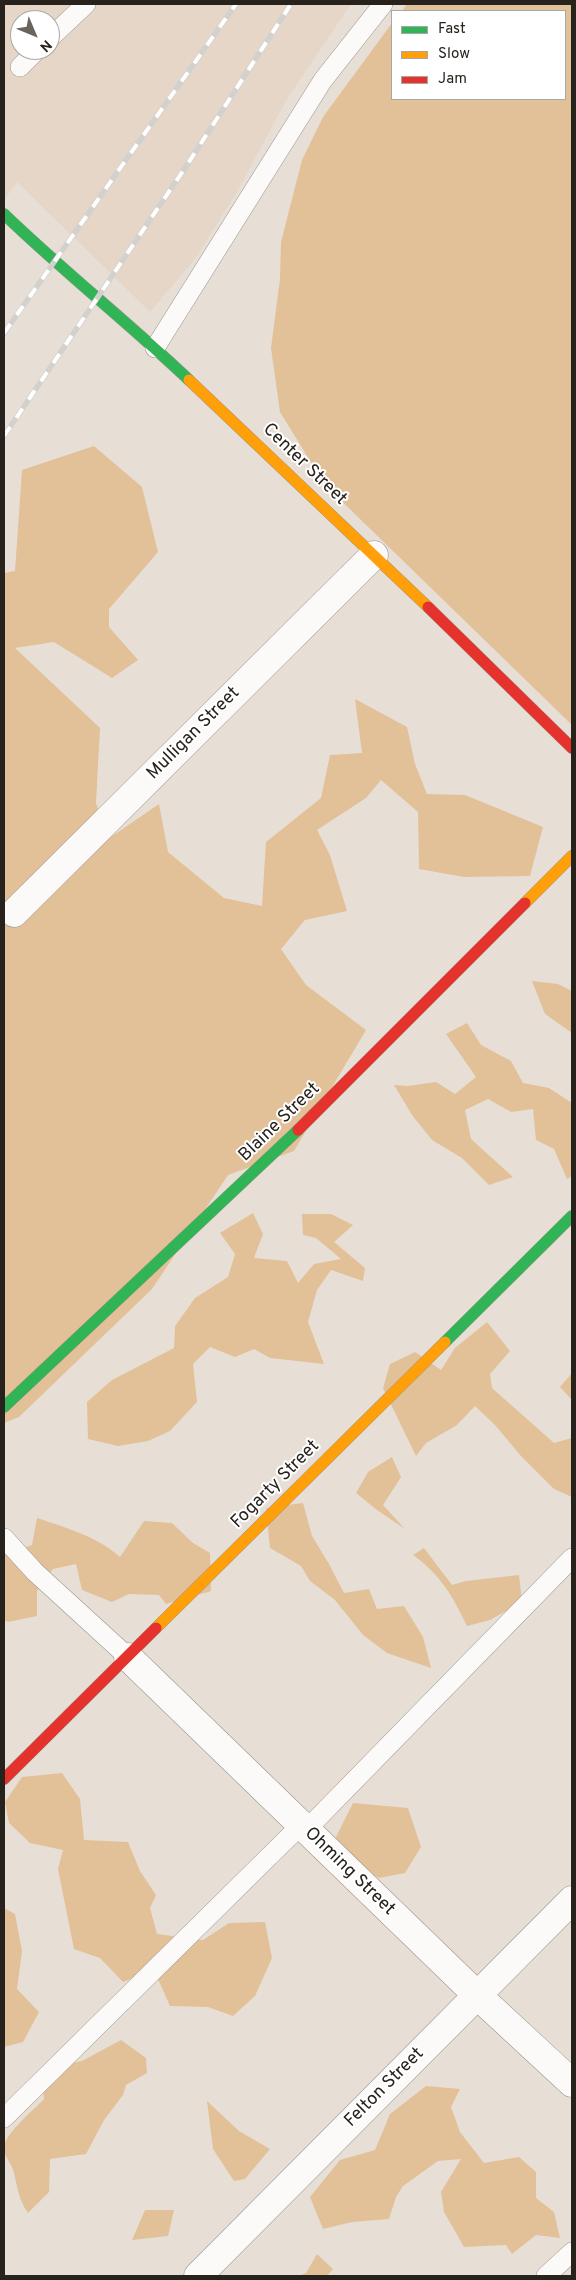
<!DOCTYPE html>
<style>
body{margin:0}
#map{position:relative;width:576px;height:2280px;overflow:hidden;background:#e7dfd6;font-family:Overpass,sans-serif}
canvas{display:block}
.frame{position:absolute;inset:0;border:5px solid #27221c;pointer-events:none}
.legend{position:absolute;left:391px;top:10px;width:175px;height:90px;box-sizing:border-box;background:#fff;border:1px solid #a9a7a4;margin:0;padding:6px 9px;list-style:none;font-size:15px;color:#27221c}
.legend li{display:flex;align-items:center;gap:10px;height:25px}
.legend b{width:25px;border:1px solid #a9a7a4}
.north{position:absolute;left:10px;top:10px;width:50px;height:50px;box-sizing:border-box;background:#fff;border:1px solid #a9a7a4;border-radius:50%;rotate:135deg;font-size:14px;font-weight:700;line-height:20px;text-align:center;color:#27221c}
.north::after{content:'';display:block;margin:auto;width:18px;height:22px;background:#6a645d;clip-path:polygon(50% 0,100% 100%,50% 72%,0 100%)}
</style>
<div id="map">
<canvas width="576" height="2280"></canvas>
<div class="frame"></div>
<ul class="legend">
<li><b style="height:6px;background:#30b455"></b>Fast</li>
<li><b style="height:6px;background:#ff9f0a"></b>Slow</li>
<li><b style="height:6px;background:#e5322d"></b>Jam</li>
</ul>
<div class="north">N</div>
</div>
<script>
const ctx = document.querySelector('canvas').getContext('2d');
ctx.lineJoin = 'round';
function fillPath(path, color) {
  ctx.fillStyle = color;
  ctx.fill(path, 'evenodd');
}
function trace(path, color, width, dash) {
  ctx.strokeStyle = color;
  ctx.lineWidth = width;
  ctx.lineCap = dash ? 'butt' : 'round';
  ctx.setLineDash(dash || []);
  ctx.stroke(path);
}
function write(font, color, halo, rows, align = 'center') {
  ctx.font = font + ' Overpass,sans-serif';
  ctx.lineWidth = 4;
  ctx.setLineDash([]);
  ctx.textBaseline = 'middle';
  ctx.strokeStyle = halo;
  ctx.fillStyle = color;
  for (const [text, x, y, turn = 0] of rows) {
    ctx.save();
    ctx.translate(x, y);
    ctx.rotate((+turn || 0) * Math.PI / 180);
    ctx.textAlign = isNaN(turn) ? turn : align;
    if (halo) ctx.strokeText(text, 0, 0);
    ctx.fillText(text, 0, 0);
    ctx.restore();
  }
}
const built = new Path2D(`
 M 4,4 L 351,4 L 287,99 L 237,192 L 195,259 L 150,312 L 17,182 L 4,200 ZM 20,20 L 50,20 L 50,50 L 20,50 Z`);
const forest = new Path2D(`
 M 407,4 L 572,4 L 572,725 L 325,485 L 280,412 L 271,348 L 280,279 L 281,242 L 302,160 L 323,117 L 392,23 L 392,99 L 565,99 L 565,11 L 402,11 Z
 M 94,446 L 142,487 L 158,552 L 109,609 L 109,627 L 138,660 L 112,678 L 54,642 L 15,648 L 100,728 L 96,803 L 108,839 L 159,804 L 168,852 L 224,898 L 262,906 L 266,842 L 321,798 L 330,755 L 362,753 L 355,699 L 407,727 L 415,764 L 427,794 L 465,795 L 543,827 L 530,876 L 464,877 L 419,869 L 418,812 L 381,780 L 366,798 L 317,830 L 330,855 L 347,911 L 305,920 L 281,949 L 306,985 L 366,1030 L 294,1151 L 228,1175 L 152,1289 L 19,1417 L 4,1423 L 4,573 L 15,571 L 22,470 Z
 M 532,981 L 558,984 L 572,991 L 572,1033 L 545,1014 Z
 M 467,1023 L 481,1045 L 511,1061 L 523,1083 L 549,1088 L 572,1103 L 572,1176 L 567,1179 L 554,1149 L 536,1140 L 533,1109 L 511,1112 L 488,1099 L 465,1110 L 471,1139 L 513,1177 L 489,1185 L 462,1158 L 432,1140 L 412,1115 L 394,1085 L 408,1086 L 436,1082 L 455,1094 L 476,1077 L 446,1034 Z
 M 253,1213 L 263,1234 L 254,1258 L 287,1261 L 298,1283 L 314,1264 L 341,1259 L 316,1238 L 303,1235 L 302,1214 L 331,1214 L 353,1225 L 334,1242 L 365,1268 L 363,1281 L 331,1270 L 317,1290 L 308,1322 L 324,1364 L 270,1358 L 254,1349 L 235,1357 L 210,1347 L 193,1364 L 197,1402 L 170,1431 L 148,1441 L 118,1446 L 88,1439 L 87,1402 L 112,1380 L 174,1348 L 175,1326 L 195,1298 L 228,1277 L 235,1254 L 220,1233 Z
 M 487,1322 L 510,1351 L 490,1374 L 492,1388 L 554,1443 L 572,1438 L 572,1497 L 554,1489 L 521,1456 L 495,1425 L 475,1406 L 457,1425 L 426,1443 L 416,1456 L 383,1388 L 390,1364 L 415,1352 L 441,1370 L 455,1348 Z
 M 572,1373 L 572,1400 L 560,1387 Z
 M 392,1457 L 401,1477 L 383,1505 L 405,1529 L 377,1510 L 356,1493 L 368,1472 Z
 M 303,1503 L 312,1536 L 329,1564 L 344,1593 L 369,1589 L 377,1609 L 404,1606 L 423,1637 L 431,1668 L 387,1653 L 363,1635 L 335,1600 L 310,1581 L 301,1566 L 270,1548 L 266,1508 Z
 M 37,1518 C 66,1528 97,1536 120,1557 L 144,1521 L 172,1523 L 193,1543 L 210,1553 L 211,1591 L 166,1604 L 159,1595 L 129,1594 L 112,1602 L 82,1590 L 76,1564 L 53,1569 L 37,1591 L 37,1616 L 8,1622 L 4,1620 L 4,1555 L 32,1545 Z
 M 424,1548 L 452,1585 L 466,1581 L 519,1575 L 522,1602 L 490,1620 L 467,1626 C 453,1597 441,1575 413,1555 Z
 M 62,1773 L 80,1799 L 84,1840 L 128,1842 L 140,1871 L 156,1895 L 150,1908 L 157,1934 L 203,1940 L 229,1923 L 265,1922 L 272,1958 L 255,1996 L 233,2016 L 208,2007 L 170,2006 L 154,1970 L 123,1982 L 100,1958 L 74,1949 L 58,1869 L 63,1850 L 30,1843 L 9,1823 L 5,1802 L 22,1777 Z
 M 353,1803 L 408,1808 L 421,1847 L 405,1873 L 379,1878 L 352,1863 L 335,1839 Z
 M 4,1908 L 15,1914 L 22,1951 L 17,1989 L 39,2012 L 23,2042 L 4,2047 Z
 M 121,2040 L 146,2058 L 147,2073 L 126,2085 L 123,2095 L 104,2120 L 86,2154 L 50,2159 L 49,2192 L 28,2213 C 18,2198 18,2189 14,2173 C 12,2165 6,2158 4,2151 C 0,2137 34,2110 44,2099 L 41,2069 L 82,2061 Z
 M 426,2086 L 460,2089 L 451,2107 L 460,2132 L 484,2163 L 519,2157 L 536,2172 L 536,2198 L 554,2212 L 560,2238 L 536,2235 L 512,2254 L 506,2245 L 464,2247 L 444,2212 L 441,2192 L 461,2159 L 438,2161 L 403,2186 L 396,2197 L 389,2219 L 352,2222 L 323,2229 L 310,2197 L 340,2160 L 375,2150 L 390,2114 Z
 M 207,2101 L 239,2131 L 270,2149 L 245,2179 L 234,2181 L 213,2149 Z
 M 145,2210 L 174,2210 L 168,2236 L 132,2240 Z
 M 317,2254 L 333,2269 L 327,2276 L 298,2276 L 306,2273 Z`);
const lane = new Path2D(`
 M 50,38 L 86,4
 M 20,67 L 37,50
 M 155,348 L 323,80 L 383,4
 M 4,1538 L 35,1572 L 128,1657
 M 306,1830 L 572,1558
 M 4,2118 L 301,1825
 M 546,2276 L 572,2252`);
const street = new Path2D(`
 M 14,913 L 374,555
 M 128,1657 L 477,1995 L 572,2083
 M 198,2276 L 572,1900`);
const fast = new Path2D(`
 M 4,214 C 64,272 129,323 189,380
 M 445,1342 L 572,1216
 M 4,1407 L 298,1130`);
const slow = new Path2D(`
 M 189,380 L 428,607
 M 525,903 L 572,856
 M 156,1628 L 445,1342`);
const jam = new Path2D(`
 M 428,607 L 572,748
 M 298,1130 L 525,903
 M 4,1779 L 156,1628`);
const rail = new Path2D(`
 M 4,333 L 236,4
 M 4,436 L 185,168 L 291,4`);
const streetNames = [
 ["Center Street",304,465,44],
 ["Mulligan Street",194,734,-45],
 ["Blaine Street",280,1123,-44],
 ["Fogarty Street",276,1485,-45],
 ["Ohming Street",349,1872,44],
 ["Felton Street",385,2088,-45]
];
fillPath(built, '#e5d6c7');
fillPath(forest, '#e2c098');
trace(lane, '#9a948d', 20);
trace(street, '#9a948d', 29);
trace(fast, '#9a948d', 12);
trace(slow, '#9a948d', 12);
trace(jam, '#9a948d', 12);
trace(lane, '#fbfaf9', 19);
trace(street, '#fbfaf9', 28);
trace(fast, '#30b455', 11);
trace(slow, '#ff9f0a', 11);
trace(jam, '#e5322d', 11);
trace(rail, '#d3d1ce', 5.5);
trace(rail, '#fff', 4, [11]);
write('18px', '#27221c', '#fff', streetNames);
</script>
